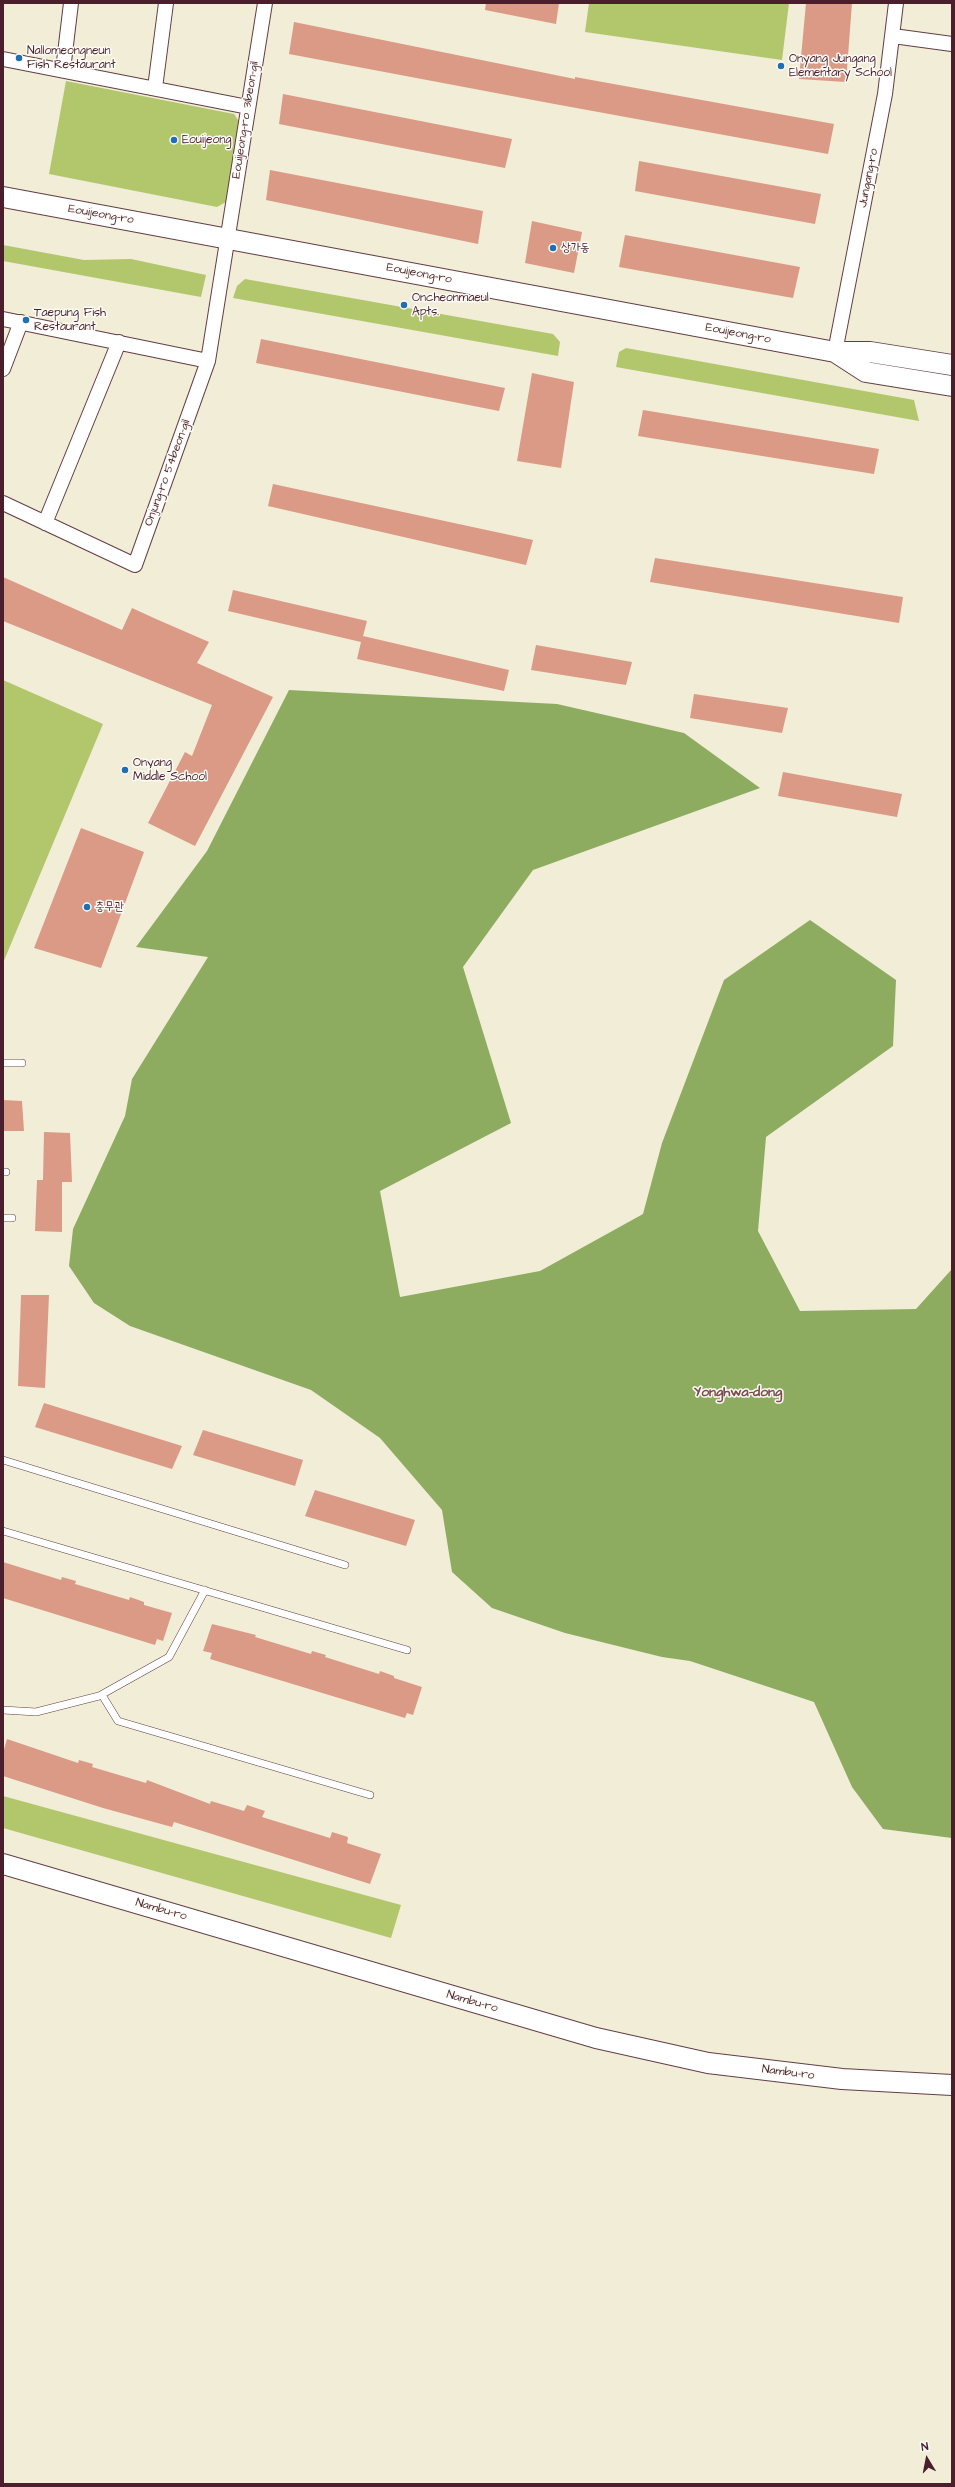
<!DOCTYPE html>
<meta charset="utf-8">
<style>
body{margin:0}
#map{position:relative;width:955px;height:2487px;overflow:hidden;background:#f1edd7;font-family:"Architects Daughter",sans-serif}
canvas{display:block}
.frame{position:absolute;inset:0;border:4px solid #4a1f2b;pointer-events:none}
.north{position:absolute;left:907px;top:2439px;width:40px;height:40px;-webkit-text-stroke:3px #fdfcf7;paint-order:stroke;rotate:350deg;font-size:11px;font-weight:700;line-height:16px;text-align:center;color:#4a1f2b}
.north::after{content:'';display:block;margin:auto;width:14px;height:18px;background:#4a1f2b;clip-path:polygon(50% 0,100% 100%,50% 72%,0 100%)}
</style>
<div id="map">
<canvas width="955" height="2487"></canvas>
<div class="frame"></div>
<div class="north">N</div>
</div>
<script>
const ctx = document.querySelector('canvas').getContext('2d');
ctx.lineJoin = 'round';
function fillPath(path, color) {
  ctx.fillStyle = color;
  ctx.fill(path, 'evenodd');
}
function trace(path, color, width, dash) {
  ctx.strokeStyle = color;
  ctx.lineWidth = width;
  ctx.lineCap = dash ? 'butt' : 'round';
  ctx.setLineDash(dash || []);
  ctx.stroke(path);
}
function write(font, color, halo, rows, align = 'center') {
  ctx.font = font + ' "Architects Daughter","Poor Story",sans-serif';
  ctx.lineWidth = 3;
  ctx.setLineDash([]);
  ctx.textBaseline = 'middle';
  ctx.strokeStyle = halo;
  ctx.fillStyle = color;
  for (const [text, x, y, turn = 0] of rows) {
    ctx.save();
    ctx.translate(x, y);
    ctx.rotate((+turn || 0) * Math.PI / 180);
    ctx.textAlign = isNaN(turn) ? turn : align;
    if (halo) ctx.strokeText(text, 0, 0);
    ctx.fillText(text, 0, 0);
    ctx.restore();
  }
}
const green = new Path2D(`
 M 589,3 L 789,3 L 782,60 L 585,32 Z
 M 66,81 L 234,114 L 240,123 L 226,202 L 217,207 L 49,174 Z
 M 3,245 L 84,260 L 131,259 L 206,275 L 201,297 L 3,261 Z
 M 245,279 L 553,334 L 560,342 L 558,356 L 233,298 L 237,286 Z
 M 626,348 L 914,400 L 919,421 L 616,367 L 619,352 Z
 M 3,680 L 103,724 L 3,963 Z
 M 3,1796 L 401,1905 L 391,1938 L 3,1828 Z`);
const forest = new Path2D(`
 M 289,690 L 557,704 L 684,733 L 760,788 L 533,870 L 463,967 L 511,1123 L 380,1191 L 400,1297 L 540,1271 L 643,1214 L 662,1143 L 724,980 L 810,920 L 896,980 L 893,1046 L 766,1137 L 758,1231 L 800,1311 L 916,1309 L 952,1269 L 952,1838 L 883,1829 L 852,1787 L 814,1702 L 690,1661 L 662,1657 L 565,1633 L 492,1608 L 452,1572 L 442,1510 L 380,1438 L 311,1390 L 130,1326 L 94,1303 L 69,1266 L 73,1229 L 125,1116 L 132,1079 L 208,957 L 136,947 L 207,851 Z`);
const building = new Path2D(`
 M 486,3 L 559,3 L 556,24 L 485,10 Z
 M 806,3 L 852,3 L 846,82 L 799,79 Z
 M 294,22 L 575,79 L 575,77 L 834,124 L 828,154 L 549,103 L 289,54 Z
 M 283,94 L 512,139 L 505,168 L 279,124 Z
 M 639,161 L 821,194 L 815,224 L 635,191 Z
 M 270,170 L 483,211 L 478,244 L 266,200 Z
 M 532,221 L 582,232 L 574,273 L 525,263 Z
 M 625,235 L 800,267 L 793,298 L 619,267 Z
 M 261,339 L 505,388 L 499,411 L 256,363 Z
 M 532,373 L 574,382 L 561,468 L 517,461 Z
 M 643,410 L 879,449 L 874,474 L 638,436 Z
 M 273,484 L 533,540 L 526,565 L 268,506 Z
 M 655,558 L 903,597 L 899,623 L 650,582 Z
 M 3,577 L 122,630 L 132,608 L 156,619 L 209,642 L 197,663 L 273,697 L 195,846 L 148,823 L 185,752 L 192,756 L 212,705 L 3,621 Z
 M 233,590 L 367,621 L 362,640 L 363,636 L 509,670 L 504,691 L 357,659 L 361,642 L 228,611 Z
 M 536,645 L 632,662 L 626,685 L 531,670 Z
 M 694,694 L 788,708 L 782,733 L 690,718 Z
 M 783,772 L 902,794 L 897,817 L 778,796 Z
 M 81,828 L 144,852 L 101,968 L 34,948 Z
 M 3,1100 L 22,1101 L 24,1131 L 3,1131 Z
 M 44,1132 L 70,1133 L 72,1182 L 62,1182 L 62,1232 L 35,1231 L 37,1180 L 43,1180 Z
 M 21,1295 L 49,1295 L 45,1388 L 18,1386 Z
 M 44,1403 L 182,1446 L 172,1469 L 35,1427 Z
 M 203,1430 L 303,1460 L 295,1486 L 193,1455 Z
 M 315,1490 L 415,1520 L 406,1546 L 305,1516 Z
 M 3,1562 L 61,1580 L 62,1577 L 76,1581 L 75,1584 L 129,1600 L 130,1597 L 144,1602 L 144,1605 L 172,1613 L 163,1641 L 157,1639 L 155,1645 L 3,1598 Z
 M 212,1624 L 256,1635 L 255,1637 L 311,1654 L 312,1651 L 326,1655 L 325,1657 L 379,1674 L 380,1671 L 394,1676 L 394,1678 L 422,1687 L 413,1715 L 407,1713 L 405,1718 L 210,1659 L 212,1653 L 203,1651 Z
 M 7,1739 L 78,1763 L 79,1760 L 93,1764 L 92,1767 L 146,1783 L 147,1780 L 210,1804 L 211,1801 L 244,1811 L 247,1805 L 265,1811 L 262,1817 L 330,1838 L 332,1832 L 348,1837 L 347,1843 L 381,1854 L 370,1884 L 174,1822 L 172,1827 L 103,1808 L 3,1776 L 3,1753 Z`);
const lane = new Path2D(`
 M 3,1063 L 22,1063
 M 3,1172 L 6,1172
 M 3,1218 L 12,1218
 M 3,1460 L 345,1565
 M 3,1531 L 407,1650
 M 102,1695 L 118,1721 L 370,1795
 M 3,1710 L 36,1712 L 99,1696 L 169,1657 L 205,1590`);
const street = new Path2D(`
 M 893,36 L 952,44
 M 3,59 L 248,107
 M 63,70 L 71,3
 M 155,88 L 166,3
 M 3,319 L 208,361
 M 835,352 L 885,94 L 896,3
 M 3,369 L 21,322
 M 3,503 L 135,565 L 208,361 L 265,3
 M 45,523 L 119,342`);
const secondary = new Path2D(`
 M 3,197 L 835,352 L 870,352 L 952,365
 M 835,352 L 866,372 L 952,386
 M 3,1864 L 596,2038 L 708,2063 L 842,2079 L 952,2085`);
const markers = [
 [19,58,4,"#1f6fb2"],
 [781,66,4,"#1f6fb2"],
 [174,140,4,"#1f6fb2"],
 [553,248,4,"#1f6fb2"],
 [404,305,4,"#1f6fb2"],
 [26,320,4,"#1f6fb2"],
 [125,770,4,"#1f6fb2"],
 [87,907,4,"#1f6fb2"]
];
const poiNames = [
 ["Nallomeongneun",27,51],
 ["Fish Restaurant",27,65],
 ["Onyang Jungang",789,59],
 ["Elementary School",789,73],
 ["Eouijeong",182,140],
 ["상가동",561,248],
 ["Oncheonmaeul",412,298],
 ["Apts.",412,312],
 ["Taepung Fish",34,313],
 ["Restaurant",34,327],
 ["Onyang",133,763],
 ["Middle School",133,777],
 ["충무관",95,907]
];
const streetNames = [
 ["Eouijeong-ro 31beon-gil",246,120,-81],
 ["Jungang-ro",869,178,-79],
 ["Eouijeong-ro",101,215,10],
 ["Eouijeong-ro",419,274,11],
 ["Eouijeong-ro",738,334,11],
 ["Onjung-ro 54beon-gil",168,473,-70],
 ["Nambu-ro",161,1910,16],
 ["Nambu-ro",472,2002,16],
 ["Nambu-ro",788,2073,7]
];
const quarterNames = [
 ["Yonghwa-dong",738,1393]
];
fillPath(green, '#b2c76c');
fillPath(forest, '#8dac60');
fillPath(building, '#da9a86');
trace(lane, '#633e45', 8);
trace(street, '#633e45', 16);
trace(secondary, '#633e45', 22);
trace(lane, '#fff', 7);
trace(street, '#fff', 14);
trace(secondary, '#fff', 20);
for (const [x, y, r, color] of markers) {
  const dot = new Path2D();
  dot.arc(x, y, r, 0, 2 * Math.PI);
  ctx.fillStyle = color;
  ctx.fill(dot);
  trace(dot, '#fdfcf7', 1.5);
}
write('12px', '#4a1f2b', '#fdfcf7', poiNames, 'left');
write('12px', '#4a1f2b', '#fdfcf7', streetNames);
write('bold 14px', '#7c4a4b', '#fdfcf7', quarterNames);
</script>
